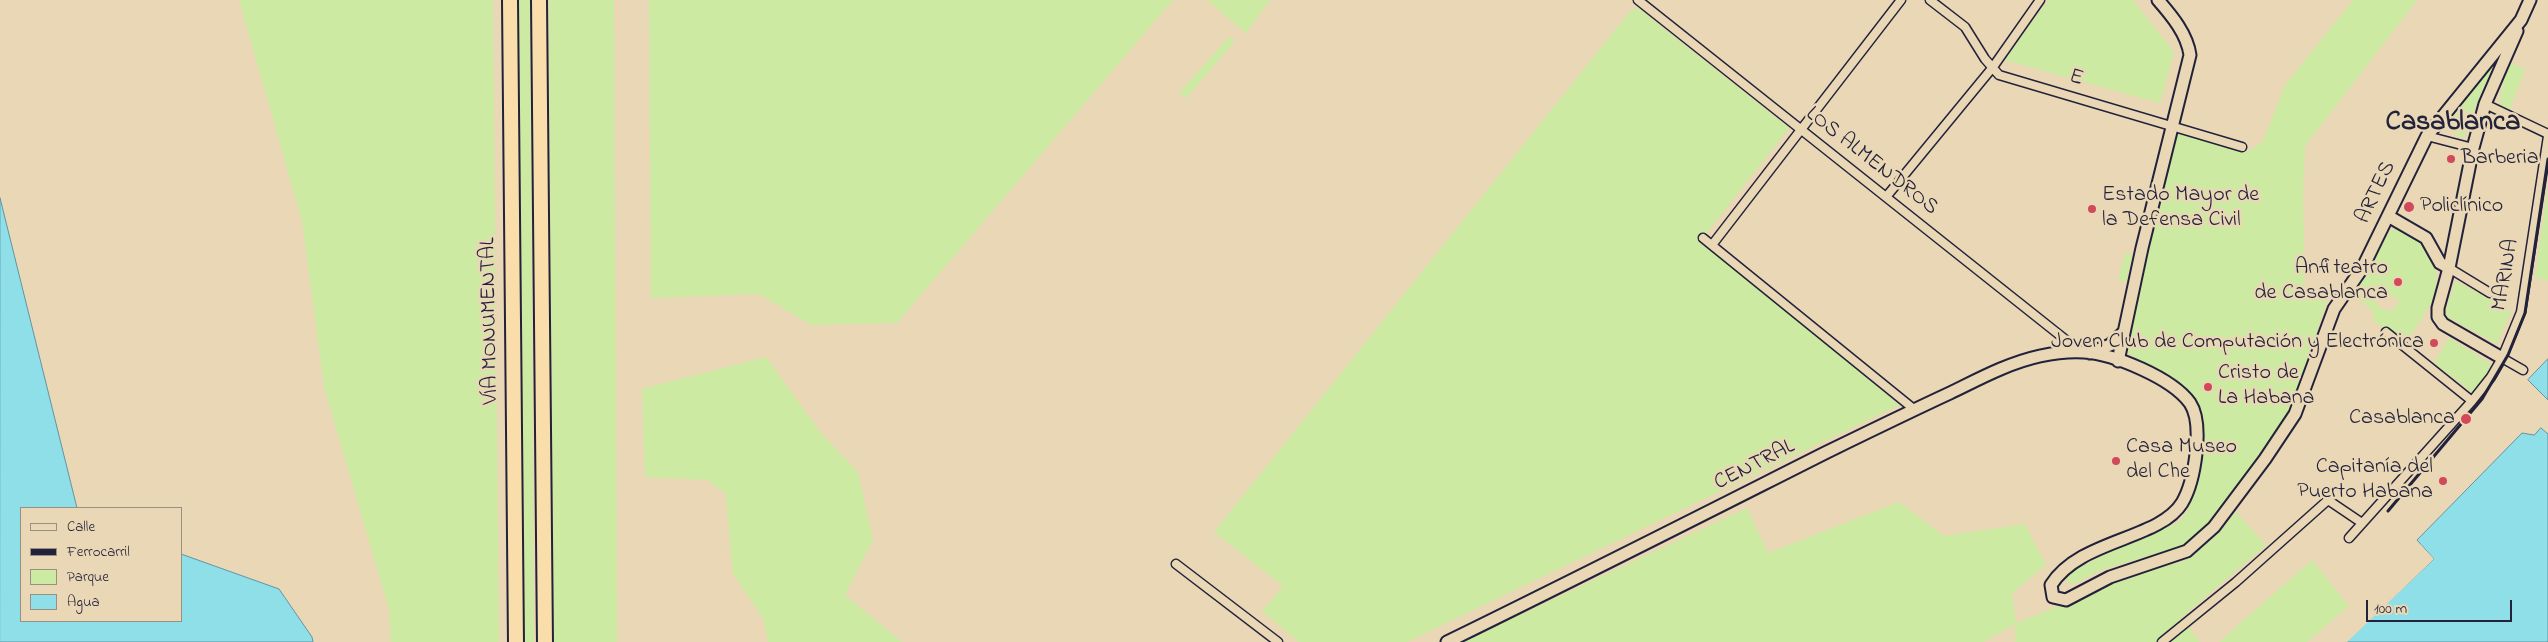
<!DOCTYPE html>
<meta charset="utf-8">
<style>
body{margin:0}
#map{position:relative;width:2548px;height:642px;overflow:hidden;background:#e9d7b5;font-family:"Indie Flower",sans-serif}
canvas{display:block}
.legend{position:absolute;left:20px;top:507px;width:162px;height:115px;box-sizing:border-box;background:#e9d7b5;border:1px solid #998f84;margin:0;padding:6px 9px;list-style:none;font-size:15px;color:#22223b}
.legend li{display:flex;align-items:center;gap:10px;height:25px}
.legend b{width:25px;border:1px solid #998f84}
.scale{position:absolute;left:2366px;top:600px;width:146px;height:22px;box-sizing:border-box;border:2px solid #22223b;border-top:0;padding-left:6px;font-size:15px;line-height:18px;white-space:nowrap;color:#22223b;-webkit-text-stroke:4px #e9d7b5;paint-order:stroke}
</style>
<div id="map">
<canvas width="2548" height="642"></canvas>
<ul class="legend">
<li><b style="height:6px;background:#e9d7b5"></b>Calle</li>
<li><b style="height:6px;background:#22223b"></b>Ferrocarril</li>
<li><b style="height:14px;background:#cceaa1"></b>Parque</li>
<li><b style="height:14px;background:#8edfe8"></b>Agua</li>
</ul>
<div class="scale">100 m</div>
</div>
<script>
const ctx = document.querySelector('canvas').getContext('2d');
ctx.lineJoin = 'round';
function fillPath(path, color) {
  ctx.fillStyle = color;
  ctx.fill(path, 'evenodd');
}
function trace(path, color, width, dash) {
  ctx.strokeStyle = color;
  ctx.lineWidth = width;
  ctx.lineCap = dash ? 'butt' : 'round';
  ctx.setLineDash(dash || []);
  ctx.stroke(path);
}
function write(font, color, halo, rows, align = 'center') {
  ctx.font = font + ' "Indie Flower",sans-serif';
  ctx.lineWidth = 5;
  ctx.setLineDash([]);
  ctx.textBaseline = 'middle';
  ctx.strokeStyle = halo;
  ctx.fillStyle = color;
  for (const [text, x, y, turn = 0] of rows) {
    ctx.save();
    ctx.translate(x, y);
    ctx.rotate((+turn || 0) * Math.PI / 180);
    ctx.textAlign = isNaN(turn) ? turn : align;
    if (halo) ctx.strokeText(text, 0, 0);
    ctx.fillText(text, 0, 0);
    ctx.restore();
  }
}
const green = new Path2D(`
 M 239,0 L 493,0 L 499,642 L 391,642 L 389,609 L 324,387 L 302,221 Z
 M 518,0 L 530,0 L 534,642 L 524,642 Z
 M 549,0 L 614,0 L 617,642 L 553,642 Z
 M 649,0 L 1173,0 L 897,323 L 811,325 L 759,294 L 651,298 Z
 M 1207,0 L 1270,0 L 1246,33 Z
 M 2048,0 L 2133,0 L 2174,52 L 2160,103 L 2004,60 Z
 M 2353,0 L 2417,0 L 2305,146 L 2303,195 L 2305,291 L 2327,301 L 2293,403 L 2271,441 L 2199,534 L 2179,547 L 2104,569 L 2073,584 L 2066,582 L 2065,575 L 2128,542 L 2178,523 L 2185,515 L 2193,498 L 2202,457 L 2202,426 L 2196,407 L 2128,352 L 2126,339 L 2176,132 L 2248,152 L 2263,141 L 2285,85 Z
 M 1638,8 L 1789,128 L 1701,240 L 1899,405 L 1407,642 L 1299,642 L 1262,611 L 1283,586 L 1214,532 L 1631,10 Z
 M 1229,37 L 1235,41 L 1186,98 L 1179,93 Z
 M 2502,52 L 2481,93 L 2464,138 L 2442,128 Z
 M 2505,61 L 2525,69 L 2510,109 L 2502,108 L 2500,103 Z
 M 2548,185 L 2548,281 L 2535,277 Z
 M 2397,228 C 2424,240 2444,263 2434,295 C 2429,311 2415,327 2407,341 L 2374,322 L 2373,311 L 2353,294 L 2390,231 ZM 2381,289 L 2399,300 L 2394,309 L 2387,311 L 2377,305 L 2376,298 Z
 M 2125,253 L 2132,255 L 2126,282 L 2118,280 Z
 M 2456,281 L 2511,311 L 2497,344 L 2446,316 L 2447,305 Z
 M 2449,338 L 2488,362 L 2492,368 L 2473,393 L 2434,363 Z
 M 766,357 L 821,433 L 858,472 L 873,540 L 845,595 L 902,642 L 768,642 L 763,618 L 733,574 L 726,494 L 707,480 L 645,477 L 642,389 Z
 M 1899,502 L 1944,536 L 2025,524 L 2046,565 L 2012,593 L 2016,623 L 2156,567 L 2184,561 L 2215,537 L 2236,512 L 2266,545 L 2181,618 L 2200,642 L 2015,642 L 2015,624 L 1983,642 L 1462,642 L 1747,508 L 1768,553 Z
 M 2312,560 L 2349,606 L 2307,642 L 2219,642 Z`);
const water = new Path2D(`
 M 0,198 L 77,508 L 21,508 L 21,621 L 181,621 L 181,554 L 279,589 L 312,637 L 313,642 L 0,642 Z
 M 2548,359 L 2548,400 L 2528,380 Z
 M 2541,428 L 2548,434 L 2548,642 L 2345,642 L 2434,559 L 2417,540 L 2522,433 L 2534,435 Z`);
const pier = new Path2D(`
 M 2420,544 L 2434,559 L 2347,642 L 2343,642 L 2431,559 L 2418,545 Z`);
const street = new Path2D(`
 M 1638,0 L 2081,352
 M 1930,0 L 1965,27 L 1985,59 L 1999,75 L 2242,147
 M 2485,104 L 2548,134
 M 2427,136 L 2473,148
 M 1886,197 L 1993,67 L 2040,0
 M 1703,238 L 1915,410
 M 1712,245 L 1901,0
 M 2449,268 L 2490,293
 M 2386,332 L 2472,401
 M 2502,358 L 2523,370
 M 2349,538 L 2472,401 L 2491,377 L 2502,358 L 2521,312 L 2548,136
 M 1176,564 L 1278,642
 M 2162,642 L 2236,582 L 2328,500 L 2362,523`);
const secondary = new Path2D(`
 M 2388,216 L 2426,238 L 2440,263 L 2449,268
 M 2090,353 L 2110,345 L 2124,332
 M 2502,358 L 2443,324 L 2438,317 L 2438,308 L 2449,268 L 2473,148 L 2485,104 L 2517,31
 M 2118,361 L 2142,248 L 2190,55 C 2187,34 2172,16 2158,0
 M 1447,642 C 1574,580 1700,516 1827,452 C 1868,432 1909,412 1950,393 C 1979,379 2008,363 2040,356 C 2054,353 2070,351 2084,352 C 2114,354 2172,378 2190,403 C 2204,424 2195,481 2182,503 C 2159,540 2080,539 2051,585 L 2053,597 L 2066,600 L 2110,577 L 2187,551 L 2214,527 L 2265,459 L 2295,414 L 2334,309 L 2363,267 L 2427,136 L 2521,20 L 2530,0`);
const highway = new Path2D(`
 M 510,0 L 516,642
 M 539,0 L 545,642`);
const rail = new Path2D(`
 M 2388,511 L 2482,399 L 2508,355 L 2525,313 L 2548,159`);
const markers = [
 [2451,159,5,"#d1495b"],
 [2409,207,6,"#d1495b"],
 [2092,209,5,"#d1495b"],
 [2398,282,5,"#d1495b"],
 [2434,343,5,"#d1495b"],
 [2208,387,5,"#d1495b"],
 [2466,419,6,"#d1495b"],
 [2116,461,5,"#d1495b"],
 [2443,481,5,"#d1495b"]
];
const streetNames = [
 ["E",2076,79,16],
 ["LOS ALMENDROS",1871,162,38],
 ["ARTES",2377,193,-65],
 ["MARINA",2507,275,-80],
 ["VÍA MONUMENTAL",491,321,-91],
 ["CENTRAL",1755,466,-27]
];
const poiNames = [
 ["Barberia",2461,159],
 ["Estado Mayor de",2102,196],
 ["la Defensa Civil",2102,221],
 ["Policlínico",2420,207],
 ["Anfiteatro",2388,269,"right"],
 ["de Casablanca",2388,294,"right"],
 ["Joven Club de Computación y Electrónica",2424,343,"right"],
 ["Cristo de",2218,374],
 ["La Habana",2218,399],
 ["Casablanca",2455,419,"right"],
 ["Casa Museo",2126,448],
 ["del Che",2126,473],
 ["Capitanía del",2433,468,"right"],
 ["Puerto Habana",2433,493,"right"]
];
const districtNames = [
 ["Casablanca",2453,124]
];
fillPath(green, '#cceaa1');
fillPath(water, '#8edfe8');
trace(water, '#6393a3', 1);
fillPath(pier, '#e9d7b5');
trace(street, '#22223b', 11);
trace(secondary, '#22223b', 15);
trace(highway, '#22223b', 18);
trace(street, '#e9d7b5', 8);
trace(secondary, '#e9d7b5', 11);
trace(highway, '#f9deab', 14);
trace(rail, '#22223b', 3);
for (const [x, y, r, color] of markers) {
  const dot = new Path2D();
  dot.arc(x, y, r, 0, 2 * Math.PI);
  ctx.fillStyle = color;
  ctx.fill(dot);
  trace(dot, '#e9d7b5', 2);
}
write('22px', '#22223b', '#e9d7b5', streetNames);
write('22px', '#22223b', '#e9d7b5', poiNames, 'left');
write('bold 28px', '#22223b', '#e9d7b5', districtNames);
</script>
